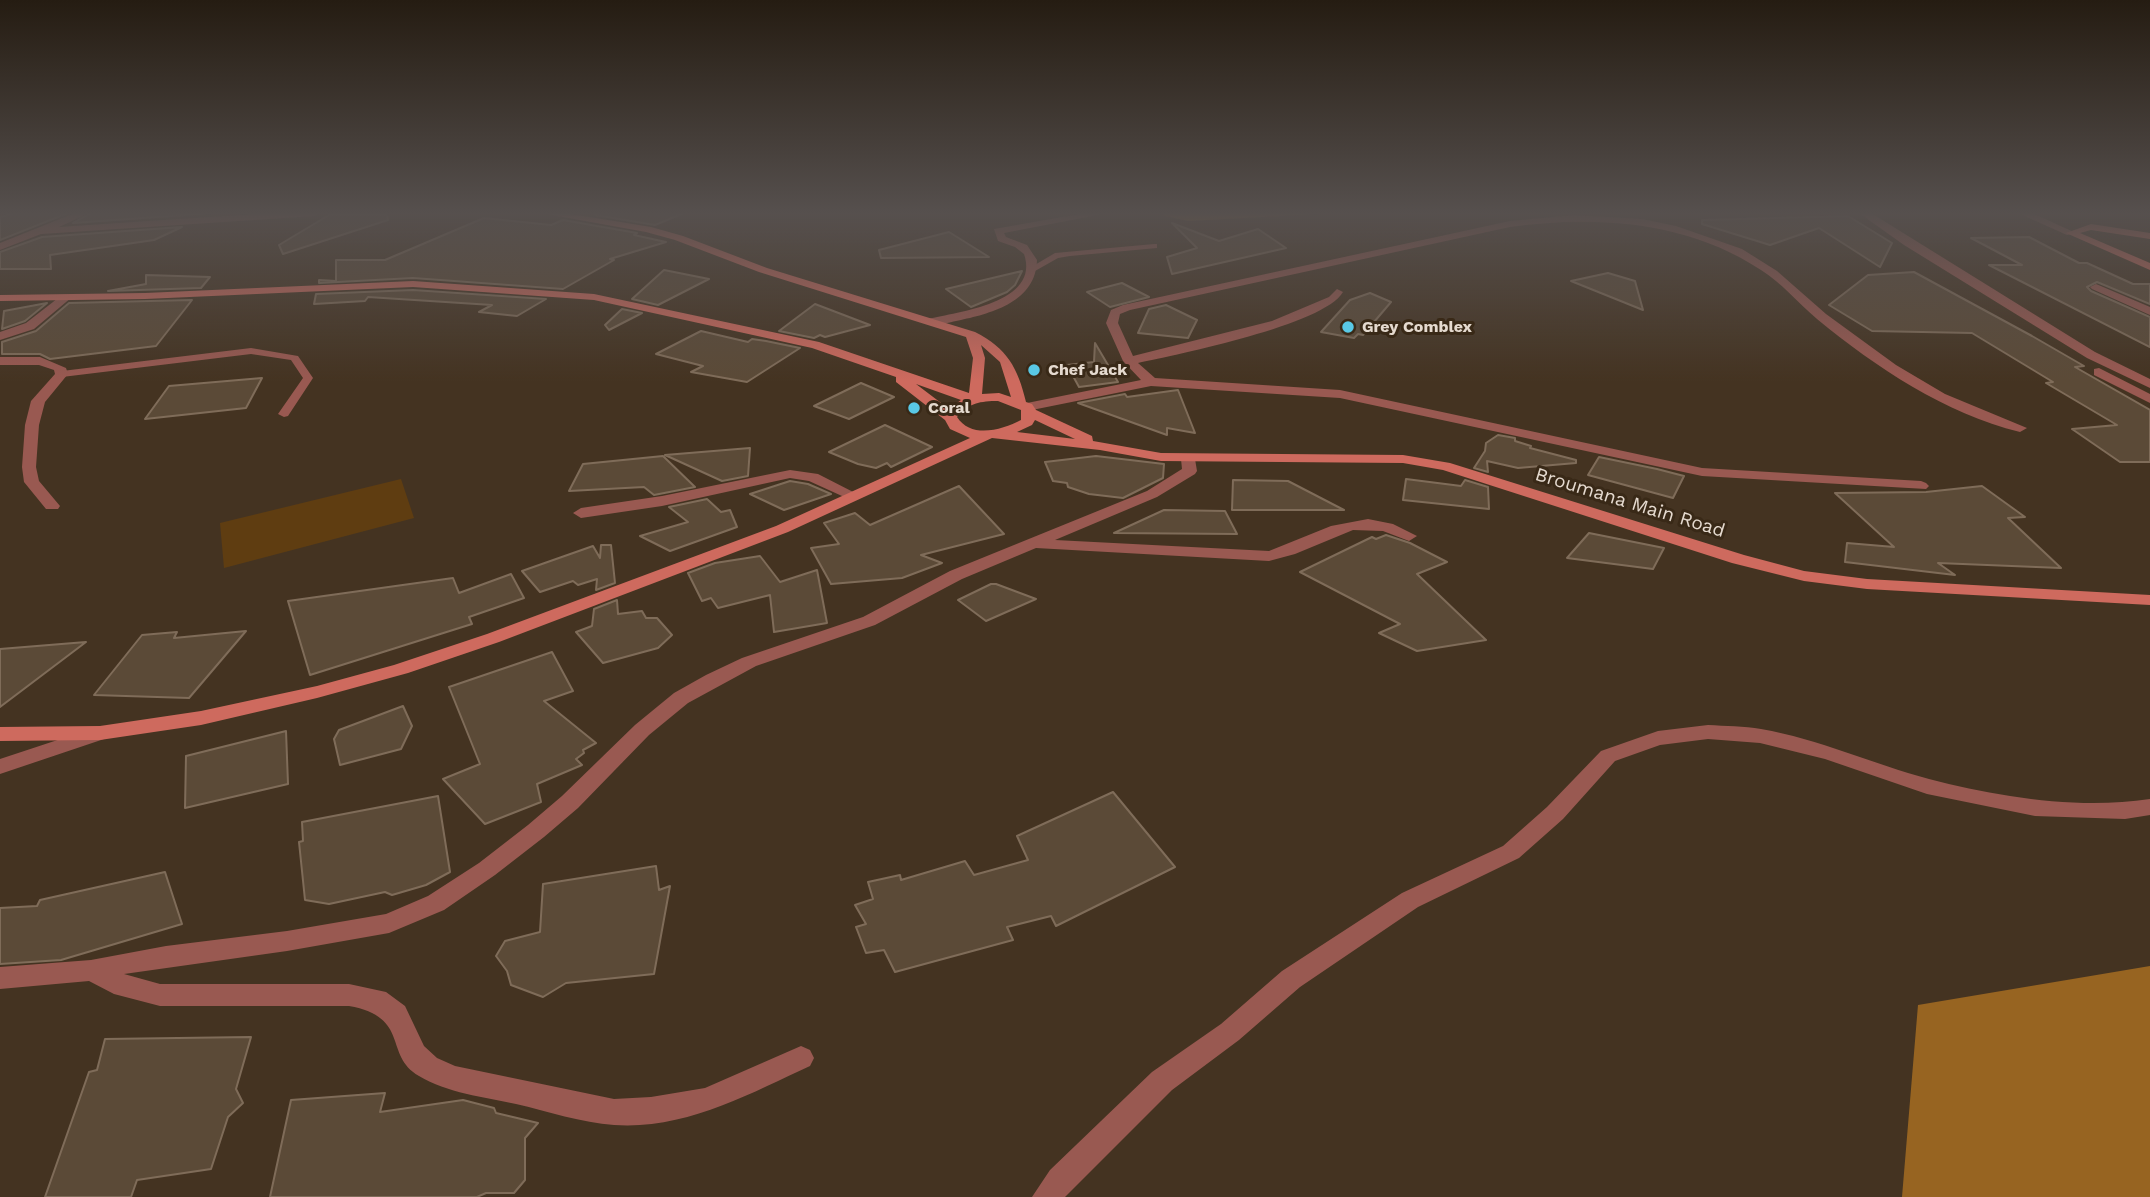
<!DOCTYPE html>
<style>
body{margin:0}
canvas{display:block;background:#443321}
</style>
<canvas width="2150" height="1197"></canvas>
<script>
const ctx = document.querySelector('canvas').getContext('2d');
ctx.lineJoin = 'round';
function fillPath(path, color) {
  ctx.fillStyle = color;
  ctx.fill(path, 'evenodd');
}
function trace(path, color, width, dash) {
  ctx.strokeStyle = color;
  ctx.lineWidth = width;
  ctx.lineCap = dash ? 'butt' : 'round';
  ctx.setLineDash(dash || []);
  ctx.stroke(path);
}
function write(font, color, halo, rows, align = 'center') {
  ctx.font = font + ' "Work Sans",sans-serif';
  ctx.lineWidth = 6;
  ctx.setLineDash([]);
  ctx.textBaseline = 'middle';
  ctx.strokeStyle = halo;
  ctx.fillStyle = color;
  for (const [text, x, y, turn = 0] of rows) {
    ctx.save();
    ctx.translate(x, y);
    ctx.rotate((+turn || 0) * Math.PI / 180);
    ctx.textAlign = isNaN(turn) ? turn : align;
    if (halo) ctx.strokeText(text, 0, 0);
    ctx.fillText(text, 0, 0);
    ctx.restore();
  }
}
const green = new Path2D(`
 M 401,479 L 414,518 L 224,568 L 220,523 Z`);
const forest = new Path2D(`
 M 1167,213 L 1340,213 L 1188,221 L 1161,215 Z
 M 2150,966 L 2150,1197 L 1902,1197 L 1918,1005 Z`);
const building = new Path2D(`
 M 14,213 L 68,213 L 0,240 L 0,217 Z
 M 91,213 L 213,213 L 73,223 Z
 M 596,213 L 684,213 L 655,225 L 595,215 Z
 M 329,215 L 387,215 L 388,220 L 283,254 L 279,245 Z
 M 1848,216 L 1892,243 L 1880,267 L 1819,228 L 1770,245 L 1702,224 L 1702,220 Z
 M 484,218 L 551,225 L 563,220 L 637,233 L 634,235 L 666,242 L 610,259 L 614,260 L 563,289 L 413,278 L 319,283 L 319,280 L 336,281 L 336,260 L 385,260 Z
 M 1172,223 L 1219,241 L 1258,229 L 1286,248 L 1172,274 L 1167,257 L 1197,248 Z
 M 182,227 L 154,240 L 50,255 L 51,269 L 0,269 L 0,252 L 42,237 Z
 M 949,232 L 989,257 L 881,258 L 879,250 Z
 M 2029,237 L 2079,263 L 2087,263 L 2133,284 L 2150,284 L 2150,304 L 2097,282 L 2087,287 L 2091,291 L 2150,317 L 2150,347 L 1989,265 L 2022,265 L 1971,238 Z
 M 664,270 L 709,279 L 658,305 L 632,299 Z
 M 1022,271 L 1015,285 L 1007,292 L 971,307 L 946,289 Z
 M 1914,272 L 2032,336 L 2084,366 L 2075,367 L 2150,410 L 2150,462 L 2120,462 L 2072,429 L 2117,425 L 2046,383 L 2053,382 L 1972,333 L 1872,331 L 1829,305 L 1868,275 Z
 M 1608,273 L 1635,281 L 1643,310 L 1571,281 Z
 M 146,275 L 210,277 L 201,288 L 108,291 L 146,284 Z
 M 1122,283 L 1149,297 L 1110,307 L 1087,292 Z
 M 413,290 L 546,299 L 517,316 L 479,312 L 492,305 L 368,297 L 365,301 L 314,304 L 316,294 Z
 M 1370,293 L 1391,302 L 1363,335 L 1358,334 L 1354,338 L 1321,332 L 1350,300 Z
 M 192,300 L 156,346 L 50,359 L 40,354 L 2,354 L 2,342 L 36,331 L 69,303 Z
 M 47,303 L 25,321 L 2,329 L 4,311 Z
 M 815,304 L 870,325 L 825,337 L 820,335 L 814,338 L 779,331 Z
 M 1166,305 L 1197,320 L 1188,338 L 1138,333 L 1149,309 Z
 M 622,309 L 642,313 L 609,330 L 605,325 Z
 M 701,331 L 748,342 L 752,339 L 766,341 L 800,348 L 747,382 L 691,372 L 703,366 L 656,354 Z
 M 1095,343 L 1118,382 L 1079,387 L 1067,365 L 1094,362 Z
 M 262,378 L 246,408 L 145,419 L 169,386 Z
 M 861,383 L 894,397 L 849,419 L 814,406 Z
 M 1178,390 L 1195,433 L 1167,428 L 1167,435 L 1078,403 L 1125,394 L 1127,397 Z
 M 885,425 L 932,447 L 891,467 L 887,463 L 876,468 L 858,464 L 829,452 Z
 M 1498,435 L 1515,438 L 1515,441 L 1531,446 L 1530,448 L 1576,460 L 1576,463 L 1518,468 L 1487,461 L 1488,472 L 1474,468 L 1485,451 L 1486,443 Z
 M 750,448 L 748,476 L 722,481 L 665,455 Z
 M 663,456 L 695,487 L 654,495 L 644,487 L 569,491 L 583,464 Z
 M 1096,456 L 1164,464 L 1163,478 L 1123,498 L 1089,494 L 1068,487 L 1067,483 L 1053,481 L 1045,462 Z
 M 1599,457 L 1657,469 L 1684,476 L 1673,498 L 1588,475 Z
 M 1406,479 L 1461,486 L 1465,480 L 1488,487 L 1489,509 L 1403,500 Z
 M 1233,480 L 1288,481 L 1344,510 L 1232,510 Z
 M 790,481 L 808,484 L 831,494 L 784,510 L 750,494 Z
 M 959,486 L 1004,534 L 921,555 L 942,563 L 902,578 L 831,584 L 811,548 L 839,544 L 824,523 L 855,513 L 870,525 Z
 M 1982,486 L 2025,517 L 2008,518 L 2061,568 L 1938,563 L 1955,575 L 1845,562 L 1847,543 L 1894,547 L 1835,493 L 1926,492 Z
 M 707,499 L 721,512 L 730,510 L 737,527 L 670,551 L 640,536 L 688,522 L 669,507 Z
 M 1164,510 L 1225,511 L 1237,534 L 1114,533 Z
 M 1589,533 L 1664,548 L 1653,569 L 1567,558 Z
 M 1386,535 L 1410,543 L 1447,562 L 1417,574 L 1486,640 L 1417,651 L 1379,633 L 1400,624 L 1300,572 L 1372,537 L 1376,539 Z
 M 601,545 L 611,545 L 615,583 L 596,590 L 597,579 L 578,585 L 573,581 L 540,592 L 522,571 L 593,546 L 600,558 Z
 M 760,556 L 780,582 L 817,570 L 827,623 L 774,632 L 770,595 L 718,608 L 711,598 L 702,601 L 688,573 L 715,563 Z
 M 511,574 L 524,598 L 469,617 L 472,624 L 310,675 L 288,601 L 453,578 L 459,593 Z
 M 991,584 L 996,584 L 1036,599 L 986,621 L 958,600 Z
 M 617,600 L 618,614 L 642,611 L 646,618 L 657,618 L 672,635 L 658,648 L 603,663 L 576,632 L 592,626 L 594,609 Z
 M 246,631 L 189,698 L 94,695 L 142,635 L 177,632 L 174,638 Z
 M 86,642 L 0,707 L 0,649 Z
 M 552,652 L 573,691 L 544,701 L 596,743 L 583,750 L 584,753 L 576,759 L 582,765 L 537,784 L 541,802 L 485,824 L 443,779 L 480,764 L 449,687 Z
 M 403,706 L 412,726 L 401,749 L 340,765 L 334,739 L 339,730 Z
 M 286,731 L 288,784 L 185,808 L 186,756 Z
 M 1113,792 L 1175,867 L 1056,926 L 1051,916 L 1007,927 L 1013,940 L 895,972 L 884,950 L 866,953 L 856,927 L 866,924 L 855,905 L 873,899 L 868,882 L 900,875 L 901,880 L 965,861 L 974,875 L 1028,860 L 1017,836 Z
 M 438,796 L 450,872 L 426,885 L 392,895 L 385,892 L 329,904 L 305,900 L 299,842 L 303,841 L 302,822 Z
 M 656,866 L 659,890 L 670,886 L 654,974 L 566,983 L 543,997 L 511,985 L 507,971 L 496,956 L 505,941 L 540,932 L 543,884 Z
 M 165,872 L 182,924 L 61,960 L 0,964 L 0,908 L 37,906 L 40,900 Z
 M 251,1037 L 236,1089 L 243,1103 L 228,1117 L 211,1169 L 137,1180 L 131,1197 L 45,1197 L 89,1072 L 97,1070 L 105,1039 Z
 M 385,1093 L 380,1112 L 463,1100 L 494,1108 L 496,1113 L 538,1123 L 525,1138 L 525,1180 L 514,1193 L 486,1193 L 477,1197 L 270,1197 L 291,1100 Z`);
const lane = new Path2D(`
 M 1154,244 L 1157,244 L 1157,248 L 1070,256 L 1058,258 L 1035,271 L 1028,269 L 1055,253 Z
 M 251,348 L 298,356 L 313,378 L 288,416 L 284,417 L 278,414 L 303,378 L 291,360 L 251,354 L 62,377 L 57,374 L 62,371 Z`);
const street = new Path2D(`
 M 75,213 L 89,213 L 59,227 L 269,213 L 320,213 L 315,216 L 41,234 L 0,250 L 0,243 Z
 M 1085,213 L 1108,213 L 1004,233 L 1006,237 L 1027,245 L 1037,260 C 1036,301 993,313 961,320 C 950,322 938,326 928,325 L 928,319 C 957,312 1041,303 1024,254 L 1015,247 L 998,241 L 994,229 Z
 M 1859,213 L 1871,213 L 2095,352 L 2150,379 L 2150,388 L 2087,358 L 1904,245 Z
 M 2018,213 L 2032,213 L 2076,233 L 2067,235 Z
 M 1574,215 L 1642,219 L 1676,226 L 1742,249 L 1777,271 L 1826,314 L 1896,365 L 1945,394 L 2027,428 L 2020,432 C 1944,413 1877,368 1817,319 C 1798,303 1782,283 1761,270 C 1687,221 1596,215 1510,227 L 1130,310 L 1120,314 L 1118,323 L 1133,356 L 1272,321 L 1329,297 L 1337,289 L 1343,292 C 1324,325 1179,354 1138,363 L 1155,378 L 1340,390 L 1702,468 L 1921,481 L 1926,483 L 1929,486 L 1926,489 L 1702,476 L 1340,398 L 1151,386 L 1027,411 L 1020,407 L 1027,403 L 1141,380 L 1123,361 L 1106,323 L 1111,310 L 1123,305 L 1510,221 Z
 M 2096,284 L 2150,307 L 2150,315 L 2092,289 L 2090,287 Z
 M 62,295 L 72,297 L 34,329 L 0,340 L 0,332 L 26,323 Z
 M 0,357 L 40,357 L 66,368 L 68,374 L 45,402 L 39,425 L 36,467 L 39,481 L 60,506 L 58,509 L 46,509 L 24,482 L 22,467 L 25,425 L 31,401 L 55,374 L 54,370 L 39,365 L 0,365 Z
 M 2099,368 L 2150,394 L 2150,403 L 2094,375 L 2094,369 Z
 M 1188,455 L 1195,459 L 1197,471 L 1195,474 L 1157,497 L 1055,540 L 1269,551 L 1331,526 L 1368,519 L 1393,524 L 1417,536 L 1409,541 L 1383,531 L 1353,530 L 1295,554 L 1269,561 L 1036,548 L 962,579 L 875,625 L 756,666 L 688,703 L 649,735 L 578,808 L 544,837 L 495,875 L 444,910 L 389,933 L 287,951 L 124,974 L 160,984 L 349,984 L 386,992 L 405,1006 L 424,1046 L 437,1058 L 455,1066 L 614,1099 L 651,1097 L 705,1088 L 801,1046 L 810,1050 L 814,1058 L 810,1066 C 749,1094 685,1130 614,1125 C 582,1123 547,1111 516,1104 C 484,1097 447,1093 419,1076 C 383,1055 411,1017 349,1006 L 160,1006 L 114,994 L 89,981 L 0,989 L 0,967 L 91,960 L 166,946 L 287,931 L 386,914 L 428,896 L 479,863 L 528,825 L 562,796 L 635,725 L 674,693 L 706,675 L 742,658 L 863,617 L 950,571 L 1147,491 L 1182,469 L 1181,459 Z
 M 790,470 L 818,474 L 861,496 L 853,501 L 809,481 L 790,478 L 662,506 L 581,518 L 573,513 L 581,508 L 662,496 Z
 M 1708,725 C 1725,726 1744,726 1761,729 C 1819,739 1873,764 1929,779 C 1999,797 2078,810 2150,799 L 2150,815 L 2125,819 L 2035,816 L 1927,794 L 1825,759 L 1760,743 L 1708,739 L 1660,745 L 1615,761 L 1563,819 L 1519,858 L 1418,907 L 1300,987 L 1239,1040 L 1172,1090 L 1065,1197 L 1032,1197 L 1050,1170 L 1152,1072 L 1221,1024 L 1282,971 L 1402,893 L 1503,846 L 1547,807 L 1601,751 L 1658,731 Z
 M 100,726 L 107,728 L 110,733 L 107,738 L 0,774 L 0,759 Z`);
const secondary = new Path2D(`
 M 541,213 L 565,213 L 651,227 L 683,236 L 767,268 L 975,332 C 1007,348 1018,368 1026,402 L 1032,404 L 1036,410 L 1092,436 L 1093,441 L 1161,453 L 1403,455 L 1450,463 L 1744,555 L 1804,571 L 1867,579 L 2150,595 L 2150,605 L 1867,589 L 1804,581 L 1732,563 L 1443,470 L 1403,463 L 1161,461 L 1100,450 L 992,438 L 788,532 L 499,642 L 408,673 L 317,698 L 201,725 L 100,740 L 0,741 L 0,727 L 100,726 L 201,711 L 317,686 L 394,665 L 487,634 L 776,526 L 970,438 L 950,429 L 945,420 L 896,382 L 896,377 L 812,348 L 594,300 L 413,287 L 145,299 L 0,301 L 0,295 L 145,293 L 413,281 L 594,294 L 819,342 L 969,393 L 973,358 L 966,337 L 759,272 L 675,240 L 646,232 ZM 981,345 L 1000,362 L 1011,397 L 999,393 L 982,394 L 985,358 ZM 916,384 L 961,400 L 949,409 ZM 998,401 L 1021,410 L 1021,420 C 1002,430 971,439 957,417 C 968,403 981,401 998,401 ZM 1035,420 L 1075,439 L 1017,432 L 1032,425 Z
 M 2091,224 L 2150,233 L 2150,239 L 2091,230 L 2080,233 L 2150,263 L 2150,270 L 2066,233 Z`);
const markers = [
 [1348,327,7,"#59c8e5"],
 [1034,370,7,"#59c8e5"],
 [914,408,7,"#59c8e5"]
];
const farPoinames = [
 ["Grey Comblex",1362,327],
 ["Chef Jack",1048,370],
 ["Coral",928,408]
];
const streetNames = [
 ["Broumana Main Road",1630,503,17]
];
fillPath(green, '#5f3d11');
fillPath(forest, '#976421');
fillPath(building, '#5b4a37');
trace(building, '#7f6c59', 2);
fillPath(lane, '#995951');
fillPath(street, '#995951');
fillPath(secondary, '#ce6a5e');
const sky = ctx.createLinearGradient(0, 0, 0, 381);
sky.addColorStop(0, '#251c12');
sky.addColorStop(0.56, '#56504e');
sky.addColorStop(1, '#56504e00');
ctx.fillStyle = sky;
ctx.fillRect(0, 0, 2150, 381);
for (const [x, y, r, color] of markers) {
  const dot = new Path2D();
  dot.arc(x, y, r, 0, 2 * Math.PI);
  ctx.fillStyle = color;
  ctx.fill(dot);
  trace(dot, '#392917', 2.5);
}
write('bold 16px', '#e5dacf', '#392917', farPoinames, 'left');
write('19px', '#e5dacf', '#392917', streetNames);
</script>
